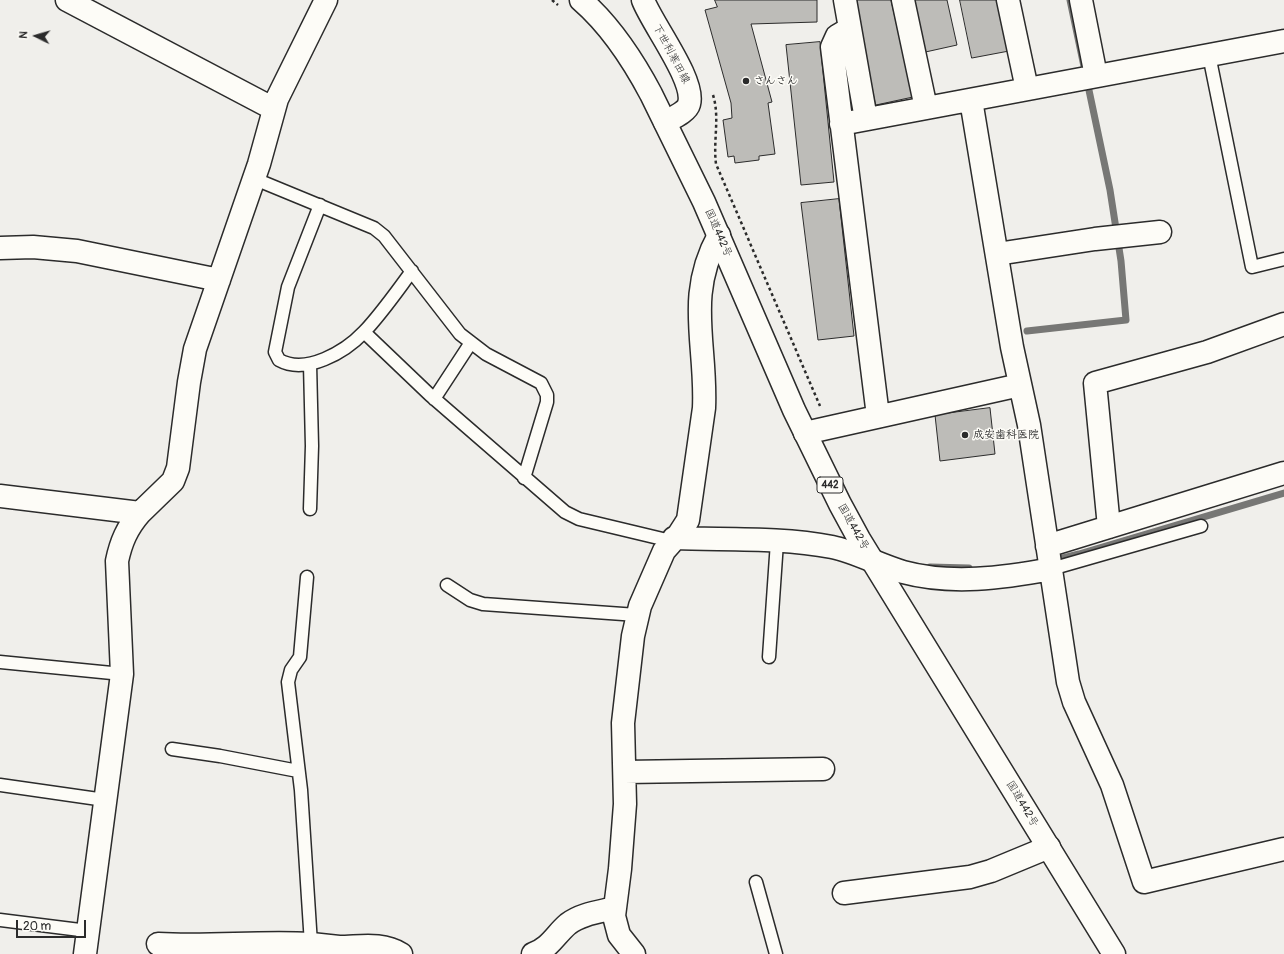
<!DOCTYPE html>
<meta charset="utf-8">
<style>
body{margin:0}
#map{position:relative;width:1284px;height:954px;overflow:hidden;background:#f0efeb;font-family:Pangolin,sans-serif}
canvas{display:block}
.north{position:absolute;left:16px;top:16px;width:40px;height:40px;-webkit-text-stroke:3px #fdfcf7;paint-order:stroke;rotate:275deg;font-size:11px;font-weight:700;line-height:16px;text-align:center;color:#2b2b2b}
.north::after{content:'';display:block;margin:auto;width:14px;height:18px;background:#2b2b2b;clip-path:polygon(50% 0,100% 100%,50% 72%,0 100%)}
.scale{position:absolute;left:16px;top:920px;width:70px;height:18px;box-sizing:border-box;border:2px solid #2b2b2b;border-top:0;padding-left:5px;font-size:12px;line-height:14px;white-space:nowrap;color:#2b2b2b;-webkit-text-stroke:3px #fdfcf7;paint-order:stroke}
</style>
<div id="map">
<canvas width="1284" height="954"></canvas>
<div class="north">N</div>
<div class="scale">20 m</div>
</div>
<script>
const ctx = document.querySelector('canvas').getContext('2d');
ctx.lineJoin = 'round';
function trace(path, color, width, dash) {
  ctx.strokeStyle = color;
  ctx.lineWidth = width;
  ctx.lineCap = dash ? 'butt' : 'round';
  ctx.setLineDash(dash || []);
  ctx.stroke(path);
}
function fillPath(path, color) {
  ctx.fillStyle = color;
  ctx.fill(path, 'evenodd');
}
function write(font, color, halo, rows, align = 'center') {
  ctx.font = font + ' Pangolin,"Klee One",sans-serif';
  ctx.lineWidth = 3;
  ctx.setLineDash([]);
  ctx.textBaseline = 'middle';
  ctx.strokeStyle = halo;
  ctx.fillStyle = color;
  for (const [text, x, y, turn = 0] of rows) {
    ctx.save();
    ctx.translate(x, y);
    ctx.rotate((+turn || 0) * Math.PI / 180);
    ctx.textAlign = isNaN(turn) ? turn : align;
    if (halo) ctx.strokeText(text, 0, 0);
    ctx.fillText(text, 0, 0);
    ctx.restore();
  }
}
const stream = new Path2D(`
 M 1027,331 L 1126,320 L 1121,261 L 1110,190 L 1070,0
 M 1051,561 L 1079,554 L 1284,493
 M 930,567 L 969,568`);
const building = new Path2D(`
 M 715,0 L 817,0 L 817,22 L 751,24 L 772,102 L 768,103 L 775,154 L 759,156 L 759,160 L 735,163 L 734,156 L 728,157 L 723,120 L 732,118 L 731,103 L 705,10 L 717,7 Z
 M 853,0 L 891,0 L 913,97 L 876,105 Z
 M 909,0 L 947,0 L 957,45 L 921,53 Z
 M 960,0 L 998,0 L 1009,51 L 972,58 Z
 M 820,42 L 834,182 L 801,185 L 786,45 Z
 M 839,199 L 854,336 L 818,340 L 801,203 Z
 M 990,408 L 995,454 L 940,461 L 935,415 Z`);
const path = new Path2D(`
 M 552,0 L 558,5
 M 713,95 C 720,117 713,141 716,164 L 820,406`);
const lane = new Path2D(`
 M 1209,55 L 1252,267 L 1284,259
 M 255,179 L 374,228 L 384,236 L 460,334 L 486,354 L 541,383 L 547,395 L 547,402 L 524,478
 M 320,205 L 288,287 L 275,352 L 279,360 C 306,375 345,352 364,332 C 382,313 397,291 412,271
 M 364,332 L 430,395 L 565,512 L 579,519 L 671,541
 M 434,399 L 470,344
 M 310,509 L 312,446 L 310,364
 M 1051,569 L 1201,526
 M 307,577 L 300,657 L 291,670 L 288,682 L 301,790 L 311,944
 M 447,585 L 470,600 L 483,604 L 637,615
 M 769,657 L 777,542
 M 0,662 L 122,674
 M 172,749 L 220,756 L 298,771
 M 0,785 L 105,800
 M 756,882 L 776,954
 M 0,920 L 88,931`);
const street = new Path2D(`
 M 67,0 L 274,109
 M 845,0 L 866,119
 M 903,0 L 926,108
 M 1008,0 L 1027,89
 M 1081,0 L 1096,76
 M 849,29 L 837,36 L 832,47 L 878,416
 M 971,100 L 1012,347 L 1029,425 L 1068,682 L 1074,702 L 1112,785 L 1144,882 L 1284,849
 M 841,124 L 1284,41
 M 0,248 L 33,247 L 77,251 L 219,280
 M 997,254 L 1095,239 L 1160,232
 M 805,433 L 1020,385
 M 0,496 L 140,513 L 173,481 L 178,468 L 189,382 L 195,349 L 259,164 L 277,99 L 326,0
 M 1109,527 L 1095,383 L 1207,352 L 1284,324
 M 674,538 C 726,540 781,537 832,547 C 856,552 879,565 903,572 C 951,585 1003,578 1051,569
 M 1047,546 L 1284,473
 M 625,772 L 823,769
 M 844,893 L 970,877 L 991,871 L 1049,847
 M 158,944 C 209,947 260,941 311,944 C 320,945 329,946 339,947 C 360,947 382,942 401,954
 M 85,954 L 122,674 L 117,561 C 121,542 127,528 140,513
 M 533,954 C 551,947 555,935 568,924 C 581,914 599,912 615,908
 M 634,954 L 619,935 L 614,916 L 620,869 L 625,804 L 623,723 L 633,636 L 640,606 L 664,551 L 679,534 L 688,520 L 704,408 C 707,344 685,296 719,235`);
const secondary = new Path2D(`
 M 643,0 C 652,24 696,81 689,104 C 687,112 672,118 665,122`);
const highway = new Path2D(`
 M 581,0 C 611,26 633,60 651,94 L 704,202 L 794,410 L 840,504 L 859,539 L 1114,954`);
const markers = [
 [746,81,4,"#2b2b2b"],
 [965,435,4,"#2b2b2b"]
];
const shields = [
 [830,485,26]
];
const shieldNames = [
 ["442",830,485]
];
const streetNames = [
 ["下世利寒田線",671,54,62],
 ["国道442号",718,233,66],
 ["国道442号",853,527,60],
 ["国道442号",1022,804,59]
];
const poiNames = [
 ["さんさん",754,81],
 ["成安歯科医院",973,435]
];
trace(stream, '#777775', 7);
fillPath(building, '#bdbcb8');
trace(building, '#2b2b2b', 1);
trace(lane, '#2b2b2b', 15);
trace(street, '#2b2b2b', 25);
trace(secondary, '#2b2b2b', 25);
trace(highway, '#2b2b2b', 25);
trace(path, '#2b2b2b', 2.5, [3, 3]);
trace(lane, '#fdfcf7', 12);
trace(street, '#fdfcf7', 22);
trace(secondary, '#fdfcf7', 22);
trace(highway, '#fdfcf7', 22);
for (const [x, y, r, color] of markers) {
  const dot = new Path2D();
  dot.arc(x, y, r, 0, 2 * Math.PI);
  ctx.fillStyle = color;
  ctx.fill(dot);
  trace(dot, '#fdfcf7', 1.5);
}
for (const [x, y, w] of shields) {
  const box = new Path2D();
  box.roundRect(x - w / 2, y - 8, w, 16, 3);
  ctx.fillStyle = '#fdfcf7';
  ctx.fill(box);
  trace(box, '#2b2b2b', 1);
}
write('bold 10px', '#2b2b2b', null, shieldNames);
write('11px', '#2b2b2b', '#fdfcf7', streetNames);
write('bold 11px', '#2b2b2b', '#fdfcf7', poiNames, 'left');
</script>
